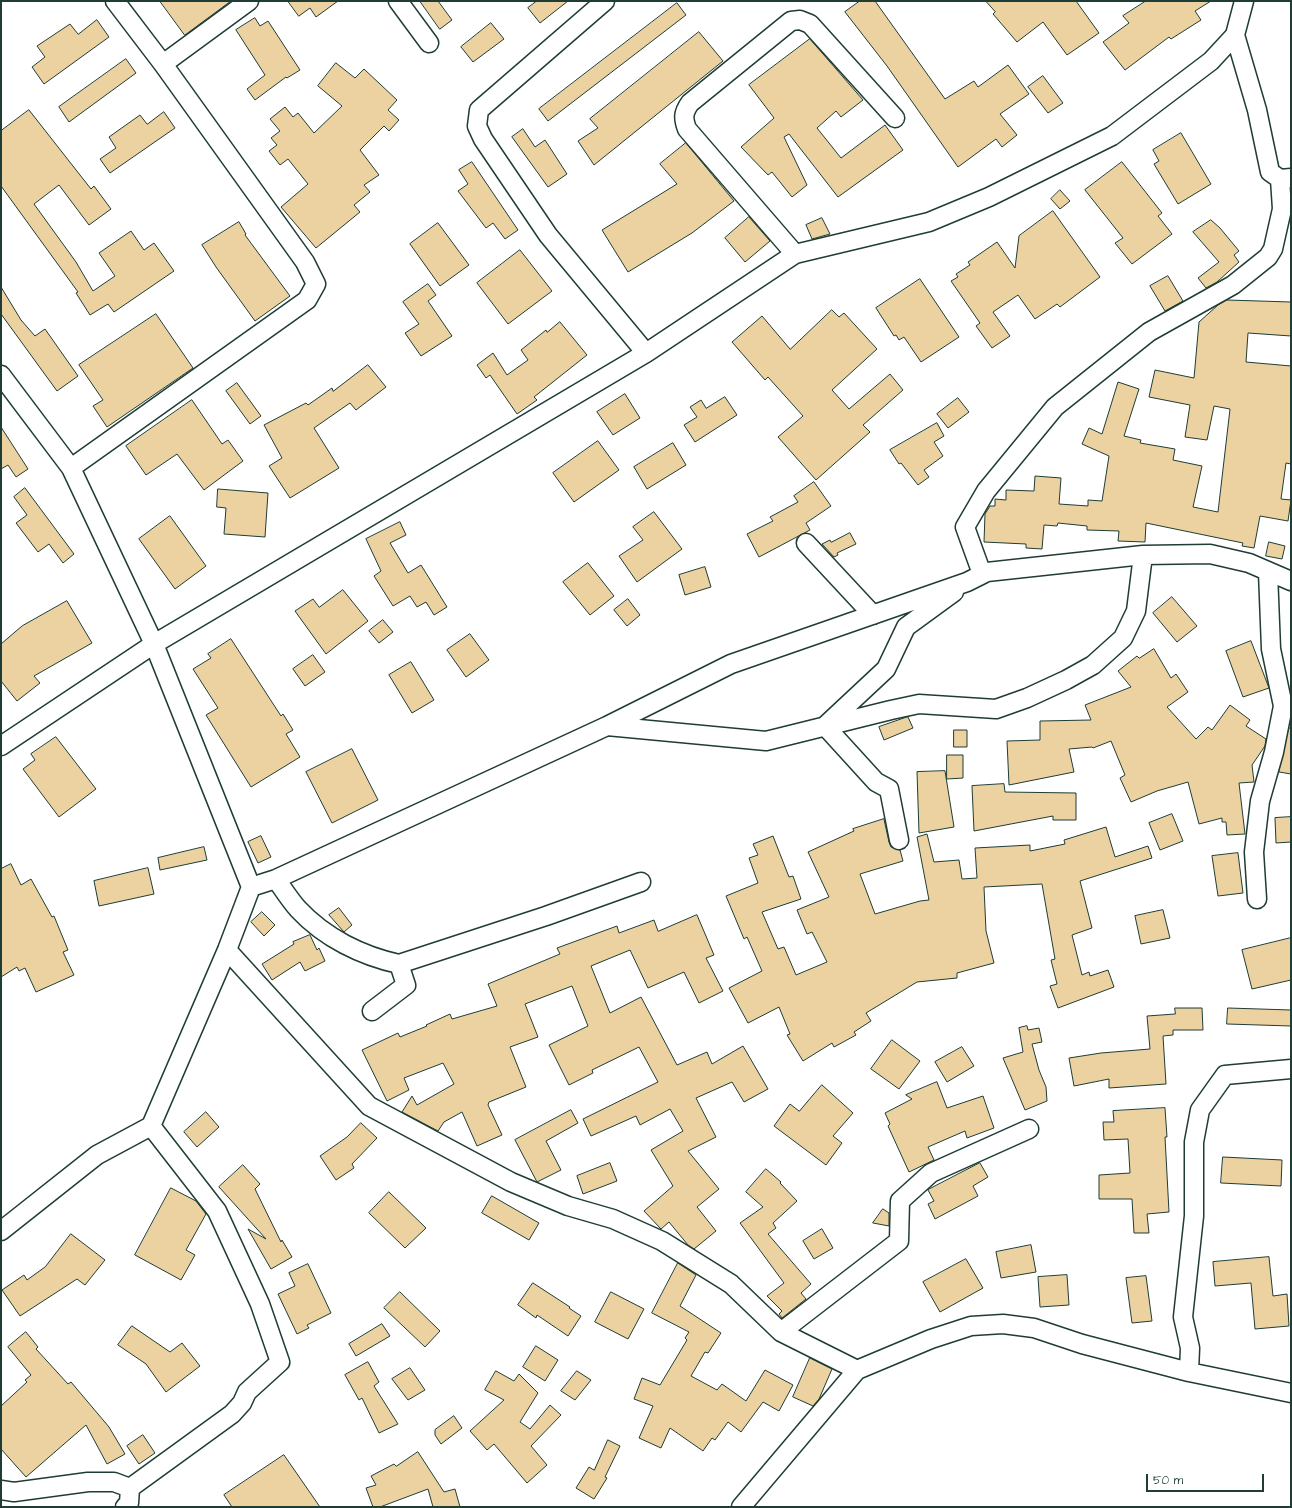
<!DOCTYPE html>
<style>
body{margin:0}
#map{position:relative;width:1292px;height:1508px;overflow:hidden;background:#fff;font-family:"Architects Daughter",sans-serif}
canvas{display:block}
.frame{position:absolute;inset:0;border:2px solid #1f3d34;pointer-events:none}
.scale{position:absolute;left:1146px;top:1474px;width:118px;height:18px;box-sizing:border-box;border:2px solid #1f3d34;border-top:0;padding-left:5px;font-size:12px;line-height:14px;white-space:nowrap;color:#1f3d34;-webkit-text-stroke:3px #fff;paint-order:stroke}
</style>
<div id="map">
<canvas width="1292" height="1508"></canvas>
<div class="frame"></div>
<div class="scale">50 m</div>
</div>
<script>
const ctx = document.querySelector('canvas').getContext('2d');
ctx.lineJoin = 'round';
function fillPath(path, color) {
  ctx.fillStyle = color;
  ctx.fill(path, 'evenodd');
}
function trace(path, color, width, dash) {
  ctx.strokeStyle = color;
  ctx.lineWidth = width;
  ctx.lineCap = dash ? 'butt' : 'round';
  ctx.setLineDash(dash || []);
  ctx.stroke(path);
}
const building = new Path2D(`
 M 160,1 L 231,1 L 185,35 Z
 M 288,1 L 338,1 L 316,17 L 310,8 L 299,16 Z
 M 420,1 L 438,1 L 452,20 L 440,29 Z
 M 537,1 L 568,1 L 540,23 L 528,8 Z
 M 860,1 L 875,1 L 945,99 L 974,81 L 978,87 L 1008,65 L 1029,94 L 1000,114 L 1017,135 L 1002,147 L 996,139 L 958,167 L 887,66 L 845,12 Z
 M 986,1 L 1076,1 L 1099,33 L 1067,55 L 1043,22 L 1017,42 L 993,14 L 995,12 Z
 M 1146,1 L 1211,1 L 1195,11 L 1201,20 L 1171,39 L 1169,37 L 1125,70 L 1103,42 L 1129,23 L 1123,16 Z
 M 677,3 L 686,15 L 548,121 L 539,109 Z
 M 255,18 L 260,26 L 268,21 L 300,70 L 287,78 L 286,77 L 255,100 L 247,89 L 265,75 L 236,30 Z
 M 97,20 L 109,37 L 44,84 L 32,67 L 45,57 L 37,46 L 70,24 L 78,34 Z
 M 491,23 L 504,39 L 473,62 L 461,47 Z
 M 699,32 L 723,61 L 594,165 L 578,141 L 598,128 L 590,119 Z
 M 810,39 L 863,100 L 841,117 L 836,111 L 817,128 L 841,158 L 885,125 L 903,150 L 838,197 L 789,134 L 784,137 L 807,185 L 792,197 L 772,172 L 768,175 L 741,147 L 774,118 L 749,85 Z
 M 126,59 L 136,73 L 69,122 L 59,107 Z
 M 336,63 L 355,78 L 364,69 L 397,100 L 388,110 L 399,120 L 389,131 L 384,126 L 360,150 L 379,175 L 364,185 L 370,192 L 354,205 L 360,212 L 316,248 L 281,207 L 308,184 L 288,159 L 280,165 L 269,151 L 277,145 L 271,138 L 280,131 L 270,119 L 285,107 L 293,117 L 298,113 L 314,133 L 342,106 L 318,86 Z
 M 1043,76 L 1063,103 L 1048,113 L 1028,87 Z
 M 29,110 L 91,189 L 94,186 L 111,209 L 89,225 L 59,185 L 34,204 L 76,262 L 93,291 L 115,276 L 99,253 L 131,231 L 144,250 L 154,243 L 174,271 L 114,312 L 108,304 L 90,315 L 76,293 L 78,292 L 1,186 L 1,131 Z
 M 164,112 L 175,128 L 110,173 L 100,159 L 116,148 L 109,137 L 140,115 L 147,124 Z
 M 523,129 L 535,147 L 545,140 L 567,174 L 548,187 L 512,137 Z
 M 1181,133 L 1211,184 L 1178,204 L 1154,164 L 1159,161 L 1153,150 Z
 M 686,143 L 734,201 L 692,233 L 628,272 L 602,230 L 677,184 L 660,164 Z
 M 472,162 L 518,230 L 505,239 L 493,223 L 486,228 L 458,191 L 468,184 L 459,170 Z
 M 1122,162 L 1162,213 L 1158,216 L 1172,234 L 1132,264 L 1115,243 L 1123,238 L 1085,190 Z
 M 1060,190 L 1070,201 L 1060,209 L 1051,199 Z
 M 1053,211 L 1100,277 L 1060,307 L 1057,304 L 1035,319 L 1018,295 L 993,312 L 1010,336 L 992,348 L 976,326 L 980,323 L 951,281 L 958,277 L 956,274 L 970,265 L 968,262 L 997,242 L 1015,268 L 1019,236 Z
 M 749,217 L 770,241 L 745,262 L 725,238 Z
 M 822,218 L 830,234 L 812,239 L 806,225 Z
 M 1211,220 L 1220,228 L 1239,251 L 1234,255 L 1239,262 L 1217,282 L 1206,288 L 1198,278 L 1219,262 L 1193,232 Z
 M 239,222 L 246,234 L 245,235 L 290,296 L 255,321 L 216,267 L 202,245 Z
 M 438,223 L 469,265 L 440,286 L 410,244 Z
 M 520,250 L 552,291 L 508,324 L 477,283 Z
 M 1168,276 L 1183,301 L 1165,311 L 1150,286 Z
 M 920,279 L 959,337 L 921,362 L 904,337 L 899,340 L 896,335 L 894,336 L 876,308 Z
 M 428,284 L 436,295 L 428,301 L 452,336 L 421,356 L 405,333 L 419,324 L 403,302 Z
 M 1,287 L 21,320 L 35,336 L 45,329 L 78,376 L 57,391 L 1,314 Z
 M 1227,300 L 1291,302 L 1291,336 L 1248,333 L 1246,362 L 1291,366 L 1291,464 L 1286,463 L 1281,499 L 1291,500 L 1288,521 L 1260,516 L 1254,548 L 1242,546 L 1243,543 L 1146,523 L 1145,542 L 1118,541 L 1119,531 L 1087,530 L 1087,526 L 1058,523 L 1057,526 L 1044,525 L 1042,549 L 1026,548 L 1026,544 L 984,542 L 985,514 L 990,506 L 995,506 L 995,499 L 1006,500 L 1006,490 L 1034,491 L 1035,476 L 1061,478 L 1059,504 L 1088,506 L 1088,500 L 1102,501 L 1109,456 L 1082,444 L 1089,428 L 1102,434 L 1118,382 L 1139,389 L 1124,436 L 1141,440 L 1140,443 L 1175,449 L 1173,460 L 1202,466 L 1193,507 L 1218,512 L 1230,409 L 1214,406 L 1207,440 L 1185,437 L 1190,405 L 1149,397 L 1155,370 L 1194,378 L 1199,322 L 1218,305 Z
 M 832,310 L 839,317 L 844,313 L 877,349 L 832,390 L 849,409 L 890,374 L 903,390 L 863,425 L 870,432 L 816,480 L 778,437 L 803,416 L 768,377 L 765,380 L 732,342 L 762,316 L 790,349 Z
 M 156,314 L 193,368 L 107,427 L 93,406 L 103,400 L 79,365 Z
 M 560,322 L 587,355 L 534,397 L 537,400 L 517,414 L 490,375 L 486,378 L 477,365 L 493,353 L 507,375 L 528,360 L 521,350 L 546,330 L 547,332 Z
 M 368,365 L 386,387 L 356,410 L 350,403 L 314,428 L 339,468 L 290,498 L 269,466 L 282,458 L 264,425 L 306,403 L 308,405 L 332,388 L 333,391 Z
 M 237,383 L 261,416 L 250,424 L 226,391 Z
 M 625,394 L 640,418 L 613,435 L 597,412 Z
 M 725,397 L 737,415 L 695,442 L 684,425 L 697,417 L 690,407 L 701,400 L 706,408 Z
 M 958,398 L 969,412 L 948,428 L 937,414 Z
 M 192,400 L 222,444 L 228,440 L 243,461 L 204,490 L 177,454 L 146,475 L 126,446 Z
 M 937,423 L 944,436 L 934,442 L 943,456 L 924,470 L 929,477 L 918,485 L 901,463 L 899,464 L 890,450 Z
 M 1,427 L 28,469 L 16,477 L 8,465 L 1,469 Z
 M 598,441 L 619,470 L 574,502 L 553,473 Z
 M 673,443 L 686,465 L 647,489 L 634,467 Z
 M 814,482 L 831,506 L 806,523 L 810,530 L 759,557 L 747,534 L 773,521 L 770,517 L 798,502 L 794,496 Z
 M 25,488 L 74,554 L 63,563 L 49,544 L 38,552 L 16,523 L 27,515 L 14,497 Z
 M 218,489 L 268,493 L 265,537 L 224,534 L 226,508 L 217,507 Z
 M 654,512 L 682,549 L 637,582 L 619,556 L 643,540 L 633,527 Z
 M 170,516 L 206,566 L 175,589 L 139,539 Z
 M 400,522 L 406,535 L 390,543 L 408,573 L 421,565 L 447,607 L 434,615 L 426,602 L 417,607 L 410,596 L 393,606 L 374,576 L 381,571 L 366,539 Z
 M 850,533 L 856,544 L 837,553 L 838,555 L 834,557 L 822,544 L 830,540 L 831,542 Z
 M 1269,542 L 1285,546 L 1282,559 L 1266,556 Z
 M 588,563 L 614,596 L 590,615 L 563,582 Z
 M 705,567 L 711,587 L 685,595 L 679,575 Z
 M 343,590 L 368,621 L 326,654 L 295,611 L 313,599 L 319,607 Z
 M 1172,597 L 1197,626 L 1177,642 L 1153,613 Z
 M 628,599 L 640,615 L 627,626 L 614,610 Z
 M 67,601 L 92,643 L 34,676 L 40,683 L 17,701 L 1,681 L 1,644 L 22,626 Z
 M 383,620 L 393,632 L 379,643 L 369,631 Z
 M 470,634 L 489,660 L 466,677 L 447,650 Z
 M 231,639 L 281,716 L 283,714 L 293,730 L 286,734 L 300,757 L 251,787 L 206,715 L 218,708 L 193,669 L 211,658 L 208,654 Z
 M 1251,641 L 1269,688 L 1243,697 L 1226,651 Z
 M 1154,649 L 1171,678 L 1176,674 L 1188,692 L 1167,707 L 1196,739 L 1208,727 L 1212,730 L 1230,705 L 1250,720 L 1246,726 L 1266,739 L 1265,746 L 1252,765 L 1254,782 L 1239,783 L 1245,834 L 1227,835 L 1226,822 L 1222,822 L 1222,818 L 1199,824 L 1188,782 L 1157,791 L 1131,802 L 1120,778 L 1125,775 L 1111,741 L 1093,748 L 1092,747 L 1069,749 L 1074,772 L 1009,785 L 1007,741 L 1040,740 L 1040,721 L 1091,720 L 1085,705 L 1131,687 L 1118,671 L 1137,656 L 1139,658 Z
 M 313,655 L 325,672 L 305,686 L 293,669 Z
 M 411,662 L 434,700 L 412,713 L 389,675 Z
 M 908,717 L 913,728 L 884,740 L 879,727 Z
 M 1289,728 L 1291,728 L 1291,774 L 1279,772 Z
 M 954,730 L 967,730 L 967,747 L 954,747 Z
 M 56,737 L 96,789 L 59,817 L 23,769 L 35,760 L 31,754 Z
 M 352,749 L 378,800 L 332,823 L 306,772 Z
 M 947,755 L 963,755 L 963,778 L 947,779 Z
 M 945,771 L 954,827 L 919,833 L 917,772 Z
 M 1004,784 L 1005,792 L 1076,793 L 1076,820 L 1053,820 L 1053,816 L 974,831 L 972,786 Z
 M 1172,814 L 1183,841 L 1160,850 L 1149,823 Z
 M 1291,817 L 1291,842 L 1276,843 L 1275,818 Z
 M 884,819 L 889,842 L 891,847 L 900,850 L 903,861 L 860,874 L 875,914 L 920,901 L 929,900 L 917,837 L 927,834 L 934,862 L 959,860 L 962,879 L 977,878 L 975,848 L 1030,845 L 1030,851 L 1065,844 L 1064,840 L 1106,827 L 1115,857 L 1148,846 L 1152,858 L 1080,881 L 1092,928 L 1072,935 L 1082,975 L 1089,972 L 1090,976 L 1108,970 L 1114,987 L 1058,1008 L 1050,986 L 1057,984 L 1051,960 L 1055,959 L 1042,884 L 984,887 L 986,931 L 994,963 L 957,973 L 957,978 L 917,982 L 866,1013 L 871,1021 L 854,1032 L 856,1035 L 834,1047 L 832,1043 L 803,1061 L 787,1035 L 790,1034 L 779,1007 L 748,1023 L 729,988 L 762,971 L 747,937 L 744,939 L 726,896 L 758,883 L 749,858 L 758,855 L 753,844 L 773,836 L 789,877 L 793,876 L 801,899 L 762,912 L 778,949 L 784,947 L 796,975 L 827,962 L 812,932 L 807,934 L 797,910 L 829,897 L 808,852 L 854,831 L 853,829 Z
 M 261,836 L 271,857 L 258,863 L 248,842 Z
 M 204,847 L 207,860 L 160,870 L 158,858 Z
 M 1238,853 L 1243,893 L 1218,896 L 1212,856 Z
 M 11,864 L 21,885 L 31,879 L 52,917 L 54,916 L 68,950 L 63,952 L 74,975 L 36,992 L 25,968 L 19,971 L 17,967 L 1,977 L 1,869 Z
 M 148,868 L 154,894 L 99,906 L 94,881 Z
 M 339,908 L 352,925 L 344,932 L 329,915 Z
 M 1163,910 L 1170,938 L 1141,944 L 1135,916 Z
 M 262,912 L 275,925 L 264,936 L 251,922 Z
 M 697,915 L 714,955 L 706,958 L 723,991 L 699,1003 L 684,972 L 648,988 L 630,950 L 591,966 L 610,1013 L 641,997 L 677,1065 L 707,1052 L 712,1064 L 743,1046 L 768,1089 L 744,1102 L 732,1082 L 696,1098 L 716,1137 L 688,1151 L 719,1189 L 697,1207 L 716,1231 L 694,1249 L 688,1245 L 669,1222 L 661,1229 L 644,1211 L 673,1186 L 651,1150 L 683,1131 L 670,1109 L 640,1125 L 636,1116 L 591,1136 L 583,1119 L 658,1082 L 639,1047 L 592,1070 L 593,1073 L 569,1085 L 549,1045 L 588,1026 L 572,986 L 525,1004 L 538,1037 L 510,1047 L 526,1087 L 489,1102 L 488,1105 L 502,1135 L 477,1146 L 462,1112 L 444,1122 L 438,1131 L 402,1112 L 412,1096 L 417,1105 L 454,1084 L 443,1063 L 404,1078 L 409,1090 L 387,1101 L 362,1050 L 398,1033 L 400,1037 L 427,1026 L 426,1025 L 450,1014 L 452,1019 L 497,1006 L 488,984 L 560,954 L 557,948 L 617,926 L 619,933 L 654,920 L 658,931 Z
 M 310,935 L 317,950 L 319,948 L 325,961 L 305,971 L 300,962 L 272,980 L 262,964 L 294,944 L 293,942 Z
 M 1291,938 L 1291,980 L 1252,989 L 1242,950 Z
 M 1175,1008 L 1202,1008 L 1203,1030 L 1173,1030 L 1173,1035 L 1163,1036 L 1166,1084 L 1109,1088 L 1109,1079 L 1074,1086 L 1069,1058 L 1101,1053 L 1150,1049 L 1147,1016 L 1175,1014 Z
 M 1228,1008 L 1291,1010 L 1291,1026 L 1227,1024 Z
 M 1027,1026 L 1028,1030 L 1039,1028 L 1042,1042 L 1032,1044 L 1039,1070 L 1046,1087 L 1047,1101 L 1025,1110 L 1003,1058 L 1023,1052 L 1019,1028 Z
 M 892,1040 L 920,1061 L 899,1089 L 871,1069 Z
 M 962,1047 L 974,1066 L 947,1082 L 935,1062 Z
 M 937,1082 L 947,1108 L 983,1096 L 994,1128 L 967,1138 L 965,1131 L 928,1147 L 934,1160 L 909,1172 L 888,1126 L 890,1124 L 885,1113 L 912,1099 L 906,1095 Z
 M 822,1085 L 853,1113 L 833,1136 L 842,1143 L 826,1165 L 774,1126 L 790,1104 L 799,1111 Z
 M 1165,1108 L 1167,1137 L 1165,1137 L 1169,1212 L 1147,1214 L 1149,1233 L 1134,1233 L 1132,1199 L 1099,1199 L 1099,1175 L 1130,1173 L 1128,1139 L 1104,1140 L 1103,1122 L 1114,1122 L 1113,1111 Z
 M 571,1110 L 578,1123 L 546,1141 L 561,1170 L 537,1182 L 515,1140 Z
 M 206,1112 L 219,1127 L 197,1147 L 184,1132 Z
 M 361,1123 L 377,1138 L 352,1164 L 354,1168 L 336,1180 L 320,1156 L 347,1137 Z
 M 1223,1157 L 1282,1160 L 1281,1186 L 1221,1183 Z
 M 610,1163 L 617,1181 L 583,1194 L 577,1176 Z
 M 980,1163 L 988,1177 L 973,1186 L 978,1196 L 935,1219 L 928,1204 L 934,1201 L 928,1190 Z
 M 243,1165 L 260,1184 L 255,1189 L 281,1242 L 282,1240 L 292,1257 L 271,1269 L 248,1229 L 266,1239 L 219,1187 Z
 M 766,1169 L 781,1182 L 780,1183 L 797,1201 L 773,1223 L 776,1228 L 768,1234 L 811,1284 L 801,1293 L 806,1299 L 782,1318 L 779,1314 L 782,1311 L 767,1296 L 784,1283 L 740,1223 L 763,1207 L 746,1192 Z
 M 171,1188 L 196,1201 L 206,1214 L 186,1250 L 195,1255 L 181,1280 L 135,1255 Z
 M 389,1192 L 426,1228 L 405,1248 L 369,1213 Z
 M 492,1196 L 539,1223 L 529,1240 L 482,1213 Z
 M 883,1209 L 889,1213 L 889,1226 L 873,1223 Z
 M 822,1229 L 833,1248 L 814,1259 L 803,1241 Z
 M 71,1234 L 105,1260 L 85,1285 L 77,1279 L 20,1316 L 2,1290 L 24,1275 L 27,1280 L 45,1267 Z
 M 1031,1245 L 1036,1272 L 1001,1278 L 996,1252 Z
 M 1269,1257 L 1273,1296 L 1287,1294 L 1289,1326 L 1255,1329 L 1251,1283 L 1215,1286 L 1213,1262 Z
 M 966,1259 L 983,1288 L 940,1312 L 923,1282 Z
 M 678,1263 L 696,1275 L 680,1306 L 721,1333 L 708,1353 L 705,1352 L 691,1376 L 717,1390 L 722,1384 L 746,1401 L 765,1370 L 793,1385 L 779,1411 L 763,1402 L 741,1432 L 728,1422 L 715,1440 L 712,1438 L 703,1451 L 670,1428 L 661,1448 L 639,1438 L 653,1406 L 634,1399 L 642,1378 L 660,1385 L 687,1340 L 685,1338 L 689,1332 L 652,1313 Z
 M 308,1264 L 331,1313 L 307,1325 L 309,1328 L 297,1334 L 278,1294 L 295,1286 L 289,1273 Z
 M 1067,1275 L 1069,1305 L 1040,1307 L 1038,1277 Z
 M 1146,1276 L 1152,1321 L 1132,1323 L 1126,1278 Z
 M 533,1283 L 570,1307 L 569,1308 L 581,1316 L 568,1336 L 537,1315 L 536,1318 L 518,1305 Z
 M 400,1292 L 440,1331 L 425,1347 L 384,1308 Z
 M 611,1292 L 644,1309 L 628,1339 L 595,1322 Z
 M 382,1324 L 390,1336 L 356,1356 L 349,1344 Z
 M 132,1326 L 170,1352 L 182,1343 L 200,1366 L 166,1392 L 146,1364 L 118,1345 Z
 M 26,1332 L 38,1347 L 36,1349 L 68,1384 L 71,1382 L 109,1427 L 125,1454 L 107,1464 L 86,1425 L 26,1477 L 1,1449 L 1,1406 L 27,1382 L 25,1380 L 31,1375 L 8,1347 Z
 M 536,1346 L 558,1360 L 545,1381 L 523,1367 Z
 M 810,1358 L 832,1369 L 819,1399 L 813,1406 L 793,1397 Z
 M 368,1362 L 379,1382 L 374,1386 L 398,1424 L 379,1433 L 362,1398 L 359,1400 L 345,1375 Z
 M 410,1368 L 425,1390 L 408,1400 L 392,1379 Z
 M 496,1371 L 514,1381 L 519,1374 L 538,1393 L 520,1422 L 530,1429 L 550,1405 L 561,1415 L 531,1446 L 547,1465 L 527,1483 L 494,1444 L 487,1450 L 470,1431 L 504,1400 L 485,1390 Z
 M 577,1371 L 591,1380 L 575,1400 L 561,1391 Z
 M 454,1416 L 462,1428 L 441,1444 L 435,1435 L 435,1430 Z
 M 143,1435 L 155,1453 L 139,1464 L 127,1446 Z
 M 608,1440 L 620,1446 L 605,1477 L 607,1478 L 594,1499 L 576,1488 L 589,1467 L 594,1470 Z
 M 418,1452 L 444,1492 L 455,1489 L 460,1507 L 433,1507 L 428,1489 L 380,1507 L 373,1507 L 366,1488 L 376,1485 L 371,1476 L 394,1464 L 396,1466 Z
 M 284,1455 L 320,1507 L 232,1507 L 224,1495 Z`);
const street = new Path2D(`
 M 398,1 L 429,43
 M 605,1 L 479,110 L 477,126 L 483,139 L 548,235 L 646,353
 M 1235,35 L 1257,110 L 1270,172 L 1280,179 L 1291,178
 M 163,64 L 249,1
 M 795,254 L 687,129 C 683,118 683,113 690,103 L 791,21 L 800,20 L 810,24 L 895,118
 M 1,375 L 71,468 L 154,644 L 251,887 L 227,950 L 151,1126 L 97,1155 L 1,1231
 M 71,468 L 307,300 L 316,284 L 305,262 L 163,64 L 115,1
 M 806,543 L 873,615
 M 982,574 L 965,527 L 986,491 L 1055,407 L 1149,332 L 1233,285 L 1268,257 L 1273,249 L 1282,209 L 1280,179
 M 607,726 L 766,741 L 891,710 L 919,704 L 996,709 L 1027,698 L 1066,680 L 1093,665 L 1123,638 L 1136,611 L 1143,555
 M 1,746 L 154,644 L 646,353 L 795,254 L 929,222 L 989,197 L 1112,136 L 1211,61 L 1235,35 L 1244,1
 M 899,840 L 889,789 L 876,782 L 825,726 L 886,669 L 906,627 L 954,592
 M 276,879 C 283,889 290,900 298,909 C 325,938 362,956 399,964 L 546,916 L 641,882
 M 251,887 L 276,879 L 607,726 L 731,664 L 967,582 L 987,572 L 1143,555 L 1210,554 L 1249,563 L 1291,581
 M 1257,899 L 1254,852 L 1260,801 L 1274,752 L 1283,706 L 1271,649 L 1268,572
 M 227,950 L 369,1106 L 511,1182 L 568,1206 L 613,1219 L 662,1241 L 731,1284 L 781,1332 L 857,1370
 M 372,1011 L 406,985 L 399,964
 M 781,1332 L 899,1241 L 900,1201 L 931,1173 L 1029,1129
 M 1189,1372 L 1190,1348 L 1183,1317 L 1194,1216 L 1194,1142 L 1200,1110 L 1225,1075 L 1291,1069
 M 130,1488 L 232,1414 L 242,1403 L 247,1392 L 280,1362 L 260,1304 L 217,1211 L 151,1126
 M 1,1490 L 14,1492 L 88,1482 L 114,1482 L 130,1488
 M 125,1507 L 129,1503 L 130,1488
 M 741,1507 L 857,1370 L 931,1339 L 971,1326 L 1003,1324 L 1034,1328 L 1082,1344 L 1189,1372 L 1291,1393`);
fillPath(building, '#ecd1a1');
trace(building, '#1f3d34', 1);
trace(street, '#1f3d34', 21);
trace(street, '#fff', 18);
</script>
